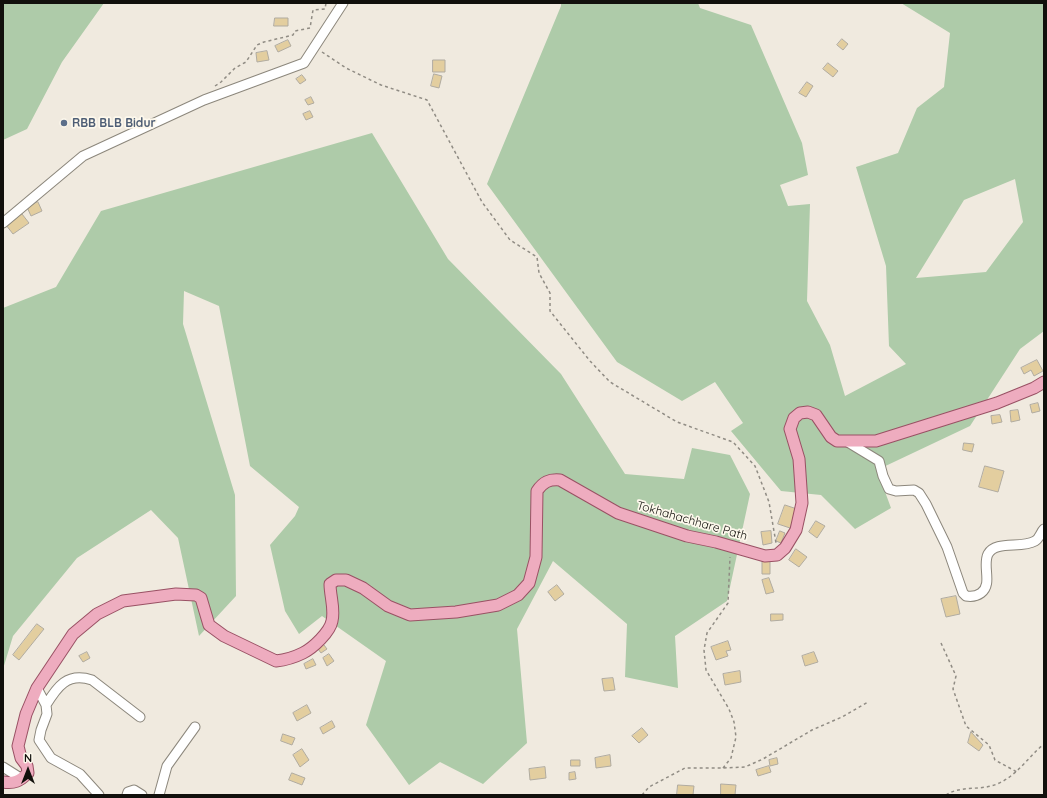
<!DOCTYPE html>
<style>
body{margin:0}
#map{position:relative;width:1047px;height:798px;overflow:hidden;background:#f0eadf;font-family:Quicksand,sans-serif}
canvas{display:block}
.frame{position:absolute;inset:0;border:4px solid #11100c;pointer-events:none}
.north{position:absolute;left:8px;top:750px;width:40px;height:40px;-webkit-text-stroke:3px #fdf8ec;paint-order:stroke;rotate:0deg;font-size:11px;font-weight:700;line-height:16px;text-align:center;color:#11100c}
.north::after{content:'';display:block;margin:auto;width:14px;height:18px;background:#11100c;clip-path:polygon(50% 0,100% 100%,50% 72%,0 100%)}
</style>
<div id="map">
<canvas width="1047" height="798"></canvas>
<div class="frame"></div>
<div class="north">N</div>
</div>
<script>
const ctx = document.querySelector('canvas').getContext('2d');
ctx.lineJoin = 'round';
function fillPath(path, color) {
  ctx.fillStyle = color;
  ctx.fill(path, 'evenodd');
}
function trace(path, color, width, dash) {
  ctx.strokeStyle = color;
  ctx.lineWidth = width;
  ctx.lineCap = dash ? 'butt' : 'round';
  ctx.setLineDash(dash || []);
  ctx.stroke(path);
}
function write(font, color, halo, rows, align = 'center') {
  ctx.font = font + ' Quicksand,sans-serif';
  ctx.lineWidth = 3.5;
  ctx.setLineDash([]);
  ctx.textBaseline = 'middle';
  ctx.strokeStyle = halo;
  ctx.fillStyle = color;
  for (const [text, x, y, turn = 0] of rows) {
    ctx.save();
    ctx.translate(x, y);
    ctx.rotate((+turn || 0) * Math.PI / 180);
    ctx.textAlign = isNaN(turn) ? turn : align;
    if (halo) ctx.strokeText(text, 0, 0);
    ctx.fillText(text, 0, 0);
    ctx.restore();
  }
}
const green = new Path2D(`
 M 3,3 L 104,3 L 62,62 L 27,129 L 3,140 Z
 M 561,3 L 698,3 L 700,8 L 751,25 L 802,143 L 808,175 L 780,185 L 788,206 L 810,204 L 807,301 L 830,345 L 845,396 L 906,364 L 889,346 L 886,266 L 856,167 L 898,153 L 917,108 L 944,87 L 950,33 L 901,3 L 1044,3 L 1044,331 L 1020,349 L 970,426 L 877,470 L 891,508 L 855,529 L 821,495 L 781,491 L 731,431 L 743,423 L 715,382 L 682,401 L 617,362 L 487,184 L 561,6 ZM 1015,179 L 1023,222 L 986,272 L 916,278 L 964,200 Z
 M 372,133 L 448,259 L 561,374 L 625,474 L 684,479 L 692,448 L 730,455 L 750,494 L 727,601 L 675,636 L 678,688 L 625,677 L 627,624 L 553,561 L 517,629 L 527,743 L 483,784 L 440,762 L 409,785 L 366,725 L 386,661 L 322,616 L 299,634 L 285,611 L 270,545 L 295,516 L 299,507 L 250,466 L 219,306 L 184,291 L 183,324 L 235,495 L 236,596 L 199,636 L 178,538 L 151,510 L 77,558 L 13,636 L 3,669 L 3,308 L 56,287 L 101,211 Z`);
const building = new Path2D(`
 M 275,18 L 288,18 L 288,26 L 274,26 Z
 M 842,39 L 848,44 L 843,50 L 837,45 Z
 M 288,40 L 291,46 L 278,52 L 275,46 Z
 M 267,51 L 269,60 L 257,62 L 256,53 Z
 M 433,60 L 445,60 L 445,72 L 433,72 Z
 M 828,63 L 838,71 L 833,77 L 823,69 Z
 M 434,74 L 442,76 L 439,88 L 431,86 Z
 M 302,75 L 306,80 L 300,84 L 296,79 Z
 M 807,82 L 813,86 L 806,97 L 799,93 Z
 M 311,97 L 314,103 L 308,105 L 305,100 Z
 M 310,111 L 313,117 L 306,120 L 303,114 Z
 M 38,202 L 42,211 L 31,216 L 27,207 Z
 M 22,214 L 29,223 L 13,234 L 6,225 Z
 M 1037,360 L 1043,371 L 1034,376 L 1031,370 L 1024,374 L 1021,368 Z
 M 1038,403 L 1040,411 L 1032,413 L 1030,405 Z
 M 1018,410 L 1020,420 L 1011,422 L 1010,411 Z
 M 1000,415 L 1002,422 L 992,424 L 991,416 Z
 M 964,443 L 974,444 L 972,452 L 963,450 Z
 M 985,466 L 1004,471 L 998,492 L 979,487 Z
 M 785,505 L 797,509 L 790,528 L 778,524 Z
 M 816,521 L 825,526 L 817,538 L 809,532 Z
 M 771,531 L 772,543 L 763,545 L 761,532 Z
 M 780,531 L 785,533 L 781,543 L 776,541 Z
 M 796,549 L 807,557 L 799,567 L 789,560 Z
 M 770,560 L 770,574 L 762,574 L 762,561 Z
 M 769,578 L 774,592 L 766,594 L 762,580 Z
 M 557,585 L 564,594 L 555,601 L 548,592 Z
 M 956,596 L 960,614 L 946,617 L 941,599 Z
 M 771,614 L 783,614 L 783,620 L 771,621 Z
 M 37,624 L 44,629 L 19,660 L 13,655 Z
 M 728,641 L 731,650 L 726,651 L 728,656 L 716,660 L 711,647 Z
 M 324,645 L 327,649 L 321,653 L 318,649 Z
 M 87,652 L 90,658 L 83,662 L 79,656 Z
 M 814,652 L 818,662 L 805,666 L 802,656 Z
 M 329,654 L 334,661 L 327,666 L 323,658 Z
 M 313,659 L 316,665 L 306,669 L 304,664 Z
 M 740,671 L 741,682 L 725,685 L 723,674 Z
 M 613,678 L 615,690 L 604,691 L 602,679 Z
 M 307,705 L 311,713 L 297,721 L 293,713 Z
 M 332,721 L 335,727 L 323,734 L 320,728 Z
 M 642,728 L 648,735 L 639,743 L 632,736 Z
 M 971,732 L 983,745 L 979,751 L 968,743 Z
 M 283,734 L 295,738 L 292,745 L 281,741 Z
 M 302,749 L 309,760 L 300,767 L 293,755 Z
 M 610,755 L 611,766 L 596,768 L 595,758 Z
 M 777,758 L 778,764 L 770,766 L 769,760 Z
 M 571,760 L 580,760 L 580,766 L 571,766 Z
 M 769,766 L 771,772 L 758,776 L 756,770 Z
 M 545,767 L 546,778 L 530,780 L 529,769 Z
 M 575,772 L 576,779 L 569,780 L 569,773 Z
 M 292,773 L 305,778 L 302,785 L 289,780 Z
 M 721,784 L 736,785 L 735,795 L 721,795 Z
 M 678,785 L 694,786 L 693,795 L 677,795 Z`);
const path = new Path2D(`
 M 322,52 L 346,68 L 381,85 L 427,100 L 482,202 L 510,240 L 537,257 L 539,273 L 550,293 L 550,311 L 590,361 L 610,382 L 677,422 L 733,442 L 755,466 L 769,502 L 776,543
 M 215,86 L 221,82 L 235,68 L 246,62 L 257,45 L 264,42 L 293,35 L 295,31 L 310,28 L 313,10 L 325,9 L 326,3
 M 941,643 L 956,676 L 953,689 L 966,726 L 989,745 L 995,760 L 1017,772
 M 723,768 L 731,758 L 736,737 L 734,722 L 729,709 L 706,670 L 704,650 L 707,633 L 728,603 L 730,557
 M 642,795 L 649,787 L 685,768 L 723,768 L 745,767 L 763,759 L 812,730 L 842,717 L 868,702
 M 946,795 C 961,785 981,791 997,784 C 1017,776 1028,757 1044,744`);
const minor = new Path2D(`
 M 3,223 L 83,156 L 204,100 L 304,63 L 343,3
 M 846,441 L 879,461 L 883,476 L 889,489 L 896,491 L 914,490 L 919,493 L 926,504 L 947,547 L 963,593 L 966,596 C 972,597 977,596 981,593 C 993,584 982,566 988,554 C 996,540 1021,549 1035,541 C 1040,538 1040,533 1044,529
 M 37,688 L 46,705 L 47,714 L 41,730 L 39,740 L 51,758 L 80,774 L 99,795
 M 46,705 C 57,687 67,672 92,680 L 140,717
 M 3,767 L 22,779
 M 127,795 L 128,792 L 134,790 L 142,795
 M 159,795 L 167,766 L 195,727`);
const major = new Path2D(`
 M 3,782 C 14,784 20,781 28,773 L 27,766 L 21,758 L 18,746 L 26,714 L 37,688 L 73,634 L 97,614 L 123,601 L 176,594 L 196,595 L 201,598 L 209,625 L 224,636 L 276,661 C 285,660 295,657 303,653 C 313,648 330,632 332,621 C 335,609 330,596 330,584 L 336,580 L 346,580 L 363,588 L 388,606 L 410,615 L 456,612 L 498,605 L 518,595 L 529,583 L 536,557 L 537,491 C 543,482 549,479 560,480 L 618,513 L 687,536 L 716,542 L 765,556 L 777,555 L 785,548 L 796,530 L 802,503 L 799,459 L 790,429 L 794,418 L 800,413 L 808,412 L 816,415 L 831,437 L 837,441 L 876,441 L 997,403 L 1034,388 L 1044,382`);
const markers = [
 [64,123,4,"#5c6f8a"]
];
const serviceNames = [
 ["RBB BLB Bidur",72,123]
];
const streetNames = [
 ["Tokhahachhare Path",692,521,16]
];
fillPath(green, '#aecba9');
fillPath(building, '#e3ce9f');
trace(building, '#b0aba0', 1);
trace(minor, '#8c877c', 11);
trace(major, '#995164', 13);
trace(path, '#908c84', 1.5, [3, 3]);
trace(minor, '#fff', 9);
trace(major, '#eeacbf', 11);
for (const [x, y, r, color] of markers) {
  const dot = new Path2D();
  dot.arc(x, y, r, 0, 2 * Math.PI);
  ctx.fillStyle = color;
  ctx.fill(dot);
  trace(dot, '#fdf8ec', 1.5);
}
write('bold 12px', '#4e5e75', '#fdf8ec', serviceNames, 'left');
write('12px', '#11100c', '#fdf8ec', streetNames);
</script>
